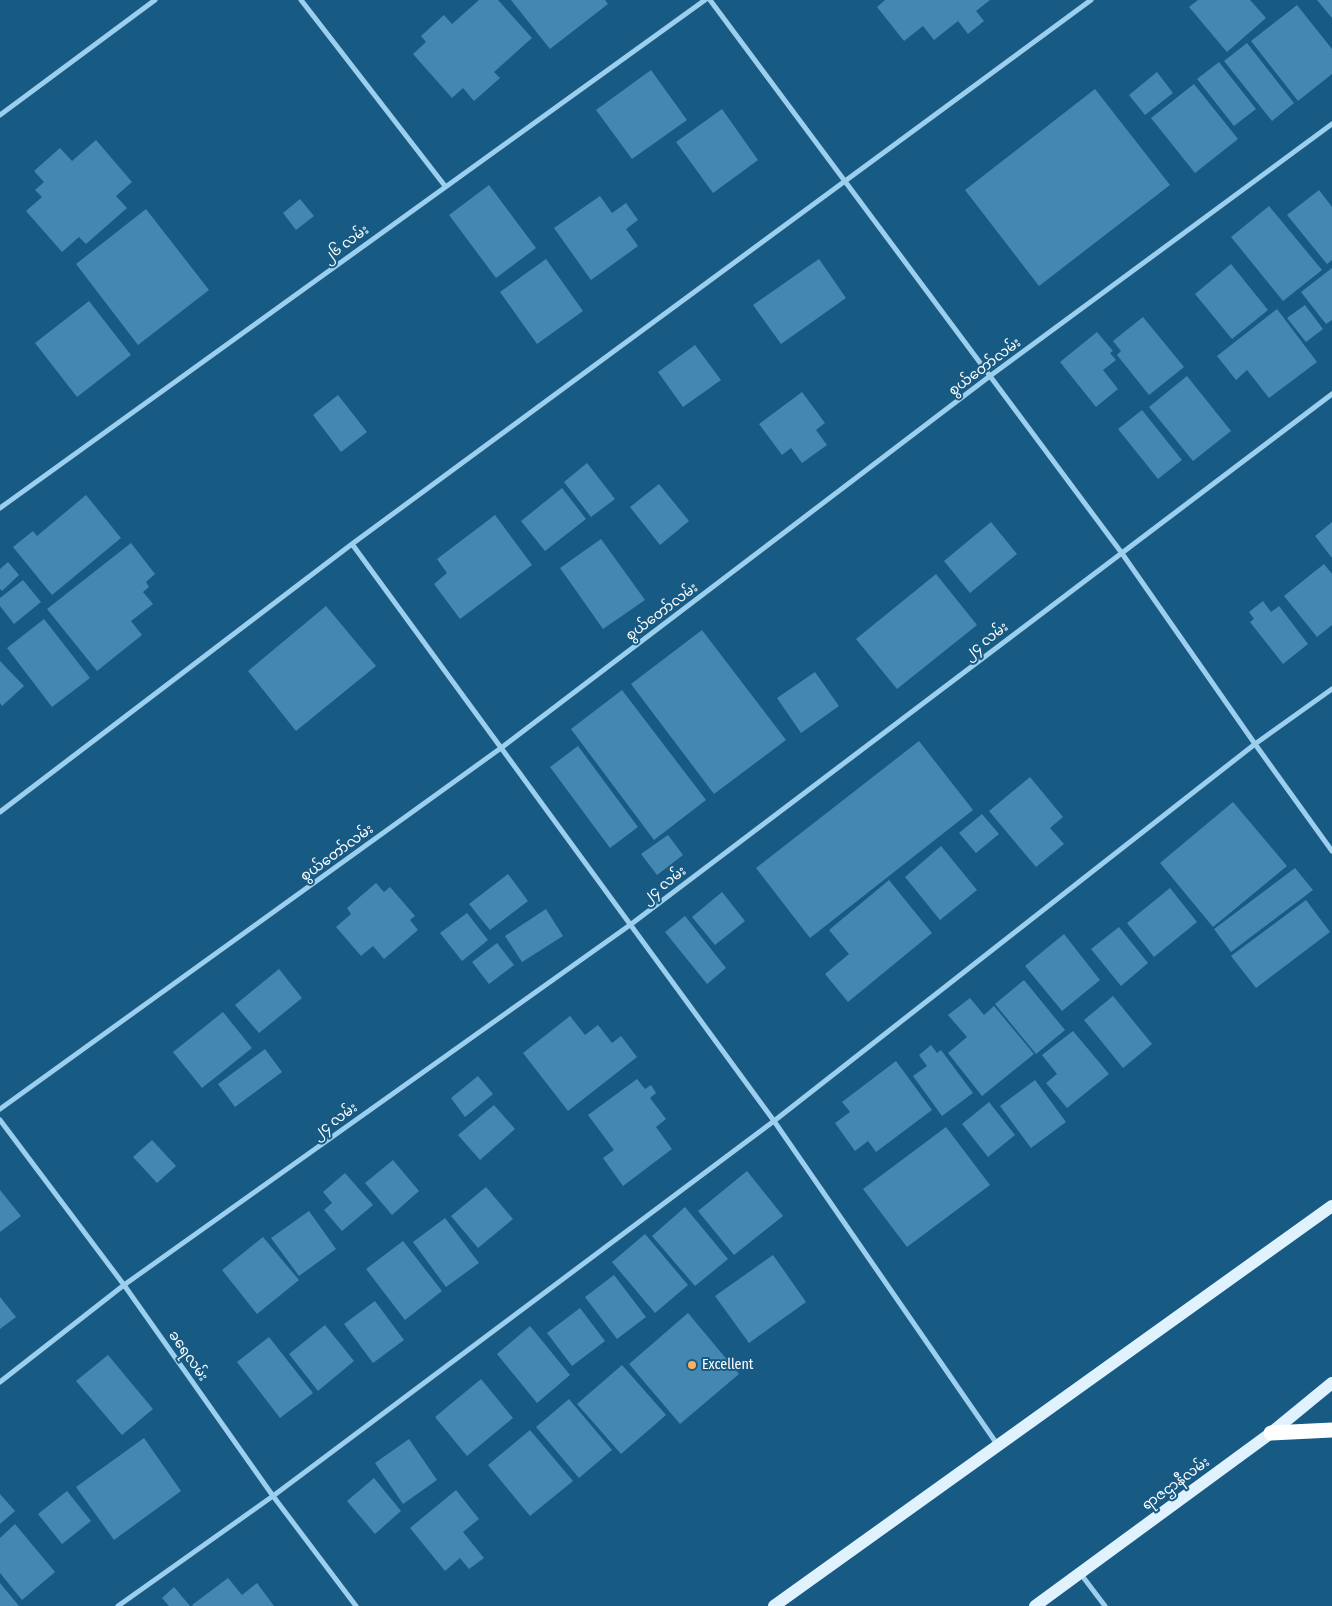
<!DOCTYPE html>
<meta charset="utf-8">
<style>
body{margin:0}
canvas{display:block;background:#175a84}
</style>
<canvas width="1332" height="1606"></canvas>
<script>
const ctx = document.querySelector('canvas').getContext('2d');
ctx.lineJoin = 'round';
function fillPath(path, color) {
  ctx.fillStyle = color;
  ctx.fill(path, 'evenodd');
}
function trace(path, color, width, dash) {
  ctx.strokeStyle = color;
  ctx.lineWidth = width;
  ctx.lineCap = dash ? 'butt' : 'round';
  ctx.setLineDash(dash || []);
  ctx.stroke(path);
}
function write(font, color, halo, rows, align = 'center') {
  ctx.font = font + ' "Fira Sans Condensed","Noto Sans Myanmar",sans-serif';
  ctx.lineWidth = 4;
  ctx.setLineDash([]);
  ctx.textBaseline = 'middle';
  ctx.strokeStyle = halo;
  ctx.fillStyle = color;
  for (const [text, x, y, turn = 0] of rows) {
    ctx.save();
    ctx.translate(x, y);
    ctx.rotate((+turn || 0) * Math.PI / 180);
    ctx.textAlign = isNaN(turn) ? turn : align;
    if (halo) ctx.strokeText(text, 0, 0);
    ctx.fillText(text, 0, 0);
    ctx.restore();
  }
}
const building = new Path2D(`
 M 479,0 L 498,0 L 532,38 L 494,72 L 500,78 L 474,101 L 463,88 L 452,98 L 413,54 L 426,42 L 421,36 L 444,15 L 452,24 Z
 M 511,0 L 605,0 L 608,4 L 550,49 Z
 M 885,0 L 990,0 L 976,11 L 984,21 L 968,34 L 958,21 L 934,40 L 923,26 L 904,41 L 877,7 Z
 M 1198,0 L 1250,0 L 1266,18 L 1227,52 L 1189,7 Z
 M 1317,0 L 1332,0 L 1332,18 Z
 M 1297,5 L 1332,49 L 1332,74 L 1298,101 L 1251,41 Z
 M 1247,43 L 1294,103 L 1272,121 L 1224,61 Z
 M 1219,62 L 1256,109 L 1234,126 L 1197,79 Z
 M 651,70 L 687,120 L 632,159 L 596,110 Z
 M 1157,72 L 1173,93 L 1145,115 L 1129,95 Z
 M 1194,84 L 1238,139 L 1195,173 L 1151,118 Z
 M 1095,89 L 1170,185 L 1039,286 L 965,190 Z
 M 722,109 L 758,160 L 713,193 L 676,142 Z
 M 96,140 L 132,182 L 116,196 L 127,208 L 86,244 L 79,237 L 62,252 L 26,211 L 42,197 L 35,190 L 44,182 L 34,171 L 60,148 L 72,161 Z
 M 489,185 L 536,248 L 496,278 L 449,215 Z
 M 1319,190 L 1332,207 L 1332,260 L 1327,264 L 1287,215 Z
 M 600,196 L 612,213 L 626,203 L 638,220 L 626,229 L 638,246 L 591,280 L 554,228 Z
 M 300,199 L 314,216 L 296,230 L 283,213 Z
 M 1269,206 L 1322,270 L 1283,301 L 1231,237 Z
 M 146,209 L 209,290 L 138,345 L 76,264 Z
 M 546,259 L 583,311 L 537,344 L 500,292 Z
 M 819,259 L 846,298 L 781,344 L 753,305 Z
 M 1231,264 L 1268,310 L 1232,339 L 1195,294 Z
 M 1332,268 L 1332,320 L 1326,324 L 1301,292 Z
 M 89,301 L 131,355 L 77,397 L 35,343 Z
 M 1305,305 L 1323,329 L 1306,342 L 1287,318 Z
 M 1277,309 L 1317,362 L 1269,398 L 1247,370 L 1236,380 L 1217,356 Z
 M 1143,317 L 1184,367 L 1149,395 L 1117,355 L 1121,351 L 1113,341 Z
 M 1097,332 L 1113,351 L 1110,353 L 1116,360 L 1103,370 L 1118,389 L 1096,407 L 1060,362 Z
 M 695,345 L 721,380 L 683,407 L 658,372 Z
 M 1187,376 L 1231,431 L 1193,461 L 1149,407 Z
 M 802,392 L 825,423 L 816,430 L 827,445 L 802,463 L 791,448 L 782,455 L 759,424 Z
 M 338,395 L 367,432 L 341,452 L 313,415 Z
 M 1142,410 L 1182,460 L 1158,479 L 1118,429 Z
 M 587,463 L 615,499 L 591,517 L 564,482 Z
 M 659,484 L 689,521 L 660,545 L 630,507 Z
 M 562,488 L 586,519 L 545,551 L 521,521 Z
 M 86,495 L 121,538 L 52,595 L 13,547 L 33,531 L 37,536 Z
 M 495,515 L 532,565 L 460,619 L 434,584 L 447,573 L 437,559 Z
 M 991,522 L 1017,554 L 970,593 L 944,561 Z
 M 1332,522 L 1332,558 L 1315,536 Z
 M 601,539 L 645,600 L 603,629 L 560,568 Z
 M 131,543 L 155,574 L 146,582 L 149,587 L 143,592 L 153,604 L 131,621 L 142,635 L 97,671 L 47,609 Z
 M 8,562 L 19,575 L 2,591 L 0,589 L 0,569 Z
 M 1324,564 L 1332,574 L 1332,625 L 1317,637 L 1284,596 Z
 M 936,574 L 977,625 L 897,689 L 856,639 Z
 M 23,580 L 41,602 L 14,624 L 0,606 L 0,598 Z
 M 1263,601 L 1271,612 L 1279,606 L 1308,644 L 1283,664 L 1250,622 L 1254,619 L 1249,612 Z
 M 326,606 L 376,666 L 296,731 L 248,671 Z
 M 44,619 L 90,678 L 52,707 L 7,648 Z
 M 702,630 L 786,740 L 714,794 L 631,684 Z
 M 0,661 L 24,686 L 2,706 L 0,703 Z
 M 815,672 L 839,706 L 801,733 L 777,698 Z
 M 622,690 L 706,800 L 654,840 L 571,729 Z
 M 919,741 L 973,810 L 810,938 L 756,868 Z
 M 578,746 L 638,827 L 610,848 L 550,767 Z
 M 1030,777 L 1063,817 L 1050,828 L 1064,844 L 1036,867 L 989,811 Z
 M 1233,802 L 1287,866 L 1213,927 L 1160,863 Z
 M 982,814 L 999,834 L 976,853 L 959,833 Z
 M 668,835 L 683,855 L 657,875 L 641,854 Z
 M 941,846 L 977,890 L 940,920 L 905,877 Z
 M 1295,868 L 1313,890 L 1231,952 L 1214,929 Z
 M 508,874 L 528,901 L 490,930 L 469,904 Z
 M 889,880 L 932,933 L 848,1002 L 825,974 L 849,954 L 829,930 Z
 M 376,883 L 384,892 L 390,887 L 415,916 L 410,920 L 418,930 L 384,959 L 373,946 L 361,956 L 336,927 L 351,914 L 347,908 Z
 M 1170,888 L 1197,922 L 1154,957 L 1127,923 Z
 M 722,892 L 745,921 L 715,945 L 692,917 Z
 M 1306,900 L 1330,932 L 1256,988 L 1231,956 Z
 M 546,909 L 563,936 L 522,962 L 505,936 Z
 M 467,913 L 488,940 L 462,961 L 440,933 Z
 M 685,916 L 726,968 L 707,984 L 665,932 Z
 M 1119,927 L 1148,963 L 1121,986 L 1091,949 Z
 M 1064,934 L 1100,980 L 1062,1011 L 1025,966 Z
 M 497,943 L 514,965 L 489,984 L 472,962 Z
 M 279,969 L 302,998 L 259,1033 L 235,1005 Z
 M 1024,980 L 1065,1030 L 1036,1054 L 995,1004 Z
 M 1113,996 L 1152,1044 L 1123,1068 L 1084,1020 Z
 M 970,998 L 984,1015 L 994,1006 L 1034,1054 L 982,1096 L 948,1053 L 967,1037 L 948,1015 Z
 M 223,1012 L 252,1048 L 202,1088 L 173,1052 Z
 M 570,1016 L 585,1035 L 598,1025 L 612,1043 L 621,1036 L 637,1057 L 568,1111 L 523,1053 Z
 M 1073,1031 L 1109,1074 L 1067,1108 L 1046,1083 L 1057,1074 L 1042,1055 Z
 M 931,1045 L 937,1053 L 941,1050 L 973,1093 L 942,1116 L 913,1076 L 927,1066 L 919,1055 Z
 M 265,1049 L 282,1072 L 235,1107 L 218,1084 Z
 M 896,1061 L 932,1110 L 876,1152 L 868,1141 L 855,1151 L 835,1123 L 850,1112 L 842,1102 Z
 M 478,1076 L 493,1094 L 465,1117 L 451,1098 Z
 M 637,1079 L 645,1089 L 651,1085 L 656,1093 L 650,1098 L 666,1119 L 656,1127 L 672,1149 L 623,1186 L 603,1158 L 614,1150 L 588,1115 Z
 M 1035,1080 L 1066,1122 L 1031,1148 L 1000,1106 Z
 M 989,1102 L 1015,1135 L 988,1157 L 962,1124 Z
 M 494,1105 L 515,1129 L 480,1160 L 458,1135 Z
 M 946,1127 L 990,1185 L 907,1247 L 863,1189 Z
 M 152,1140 L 176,1166 L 157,1183 L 133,1157 Z
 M 393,1160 L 419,1191 L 392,1215 L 365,1183 Z
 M 747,1171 L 783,1216 L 734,1255 L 698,1211 Z
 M 345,1173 L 373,1205 L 342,1231 L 324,1210 L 332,1203 L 323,1192 Z
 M 486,1187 L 513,1219 L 478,1248 L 451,1216 Z
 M 0,1190 L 21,1216 L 0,1232 Z
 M 685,1207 L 728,1259 L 695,1286 L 652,1236 Z
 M 309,1211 L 336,1249 L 299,1276 L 271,1238 Z
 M 445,1218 L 479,1263 L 446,1287 L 413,1242 Z
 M 645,1234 L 688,1285 L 655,1313 L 612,1262 Z
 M 263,1237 L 299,1280 L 257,1314 L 222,1270 Z
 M 403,1241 L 442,1291 L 405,1320 L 366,1269 Z
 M 773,1255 L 806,1302 L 749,1343 L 715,1296 Z
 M 614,1275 L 646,1317 L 617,1339 L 585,1297 Z
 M 0,1297 L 16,1317 L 0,1329 Z
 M 375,1301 L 404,1340 L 373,1363 L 344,1324 Z
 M 580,1308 L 605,1341 L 572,1366 L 547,1333 Z
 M 688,1313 L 739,1374 L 680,1424 L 629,1364 Z
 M 325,1325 L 354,1361 L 318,1391 L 289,1354 Z
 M 530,1326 L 570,1375 L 537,1403 L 497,1354 Z
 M 269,1337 L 313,1393 L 280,1418 L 237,1362 Z
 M 108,1355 L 153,1409 L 122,1435 L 76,1381 Z
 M 622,1365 L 666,1415 L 621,1454 L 577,1404 Z
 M 481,1379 L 513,1418 L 467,1456 L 435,1417 Z
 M 569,1399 L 612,1450 L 579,1478 L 536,1427 Z
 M 530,1430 L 573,1481 L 530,1516 L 488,1465 Z
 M 144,1438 L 181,1491 L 114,1540 L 76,1487 Z
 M 409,1439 L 437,1480 L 403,1504 L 375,1463 Z
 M 374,1478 L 401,1511 L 375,1534 L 347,1501 Z
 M 456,1490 L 479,1519 L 463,1532 L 484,1558 L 469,1569 L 460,1558 L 445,1571 L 410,1528 Z
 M 67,1491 L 91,1521 L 62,1544 L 38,1514 Z
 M 0,1494 L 15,1511 L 0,1524 Z
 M 15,1524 L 55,1572 L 22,1600 L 0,1573 L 0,1538 Z
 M 228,1578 L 242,1595 L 257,1583 L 274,1606 L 193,1606 L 192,1605 Z
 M 0,1583 L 19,1606 L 0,1606 Z
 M 174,1587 L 190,1606 L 169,1606 L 162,1598 Z`);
const street = new Path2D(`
 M 301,0 L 445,186
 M 710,0 L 1121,552 L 1255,744 L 1332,851
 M 0,115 L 155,0
 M 0,508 L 705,0
 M 352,544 L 774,1121 L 997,1444
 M 0,812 L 352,544 L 1091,0
 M 0,1109 L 501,748 L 990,376 L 1332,124
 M 0,1120 L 124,1285 L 273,1496 L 356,1606
 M 0,1382 L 124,1285 L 630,925 L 1332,394
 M 1080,1573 L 1105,1606
 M 118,1606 L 273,1496 L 774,1121 L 1255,744 L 1332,689`);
const primary = new Path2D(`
 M 774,1606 L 1332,1206
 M 1035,1606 L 1271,1433 L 1332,1383`);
const highway = new Path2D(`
 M 1271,1433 L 1332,1430`);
const markers = [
 [692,1365,5,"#ffb157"]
];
const streetNames = [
 ["၂၆ လမ်း",346,244,-36],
 ["စွယ်တော်လမ်း",985,367,-37],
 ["စွယ်တော်လမ်း",662,612,-37],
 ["၂၄ လမ်း",986,641,-37],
 ["စွယ်တော်လမ်း",337,853,-36],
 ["၂၄ လမ်း",664,885,-37],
 ["၂၄ လမ်း",335,1121,-35],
 ["ခရေလမ်း",188,1356,55],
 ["ရာဇဌာနီလမ်း",1176,1484,-36]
];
const poiNames = [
 ["Excellent",702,1365]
];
fillPath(building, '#4487b0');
trace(street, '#9bcfed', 5);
trace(primary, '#e1f2ff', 12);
trace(highway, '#fff', 15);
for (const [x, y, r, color] of markers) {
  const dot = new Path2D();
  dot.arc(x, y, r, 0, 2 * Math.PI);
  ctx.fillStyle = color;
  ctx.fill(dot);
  trace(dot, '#175a84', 2);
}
write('14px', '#fff', '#175a84', streetNames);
write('14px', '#fff', '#175a84', poiNames, 'left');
</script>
